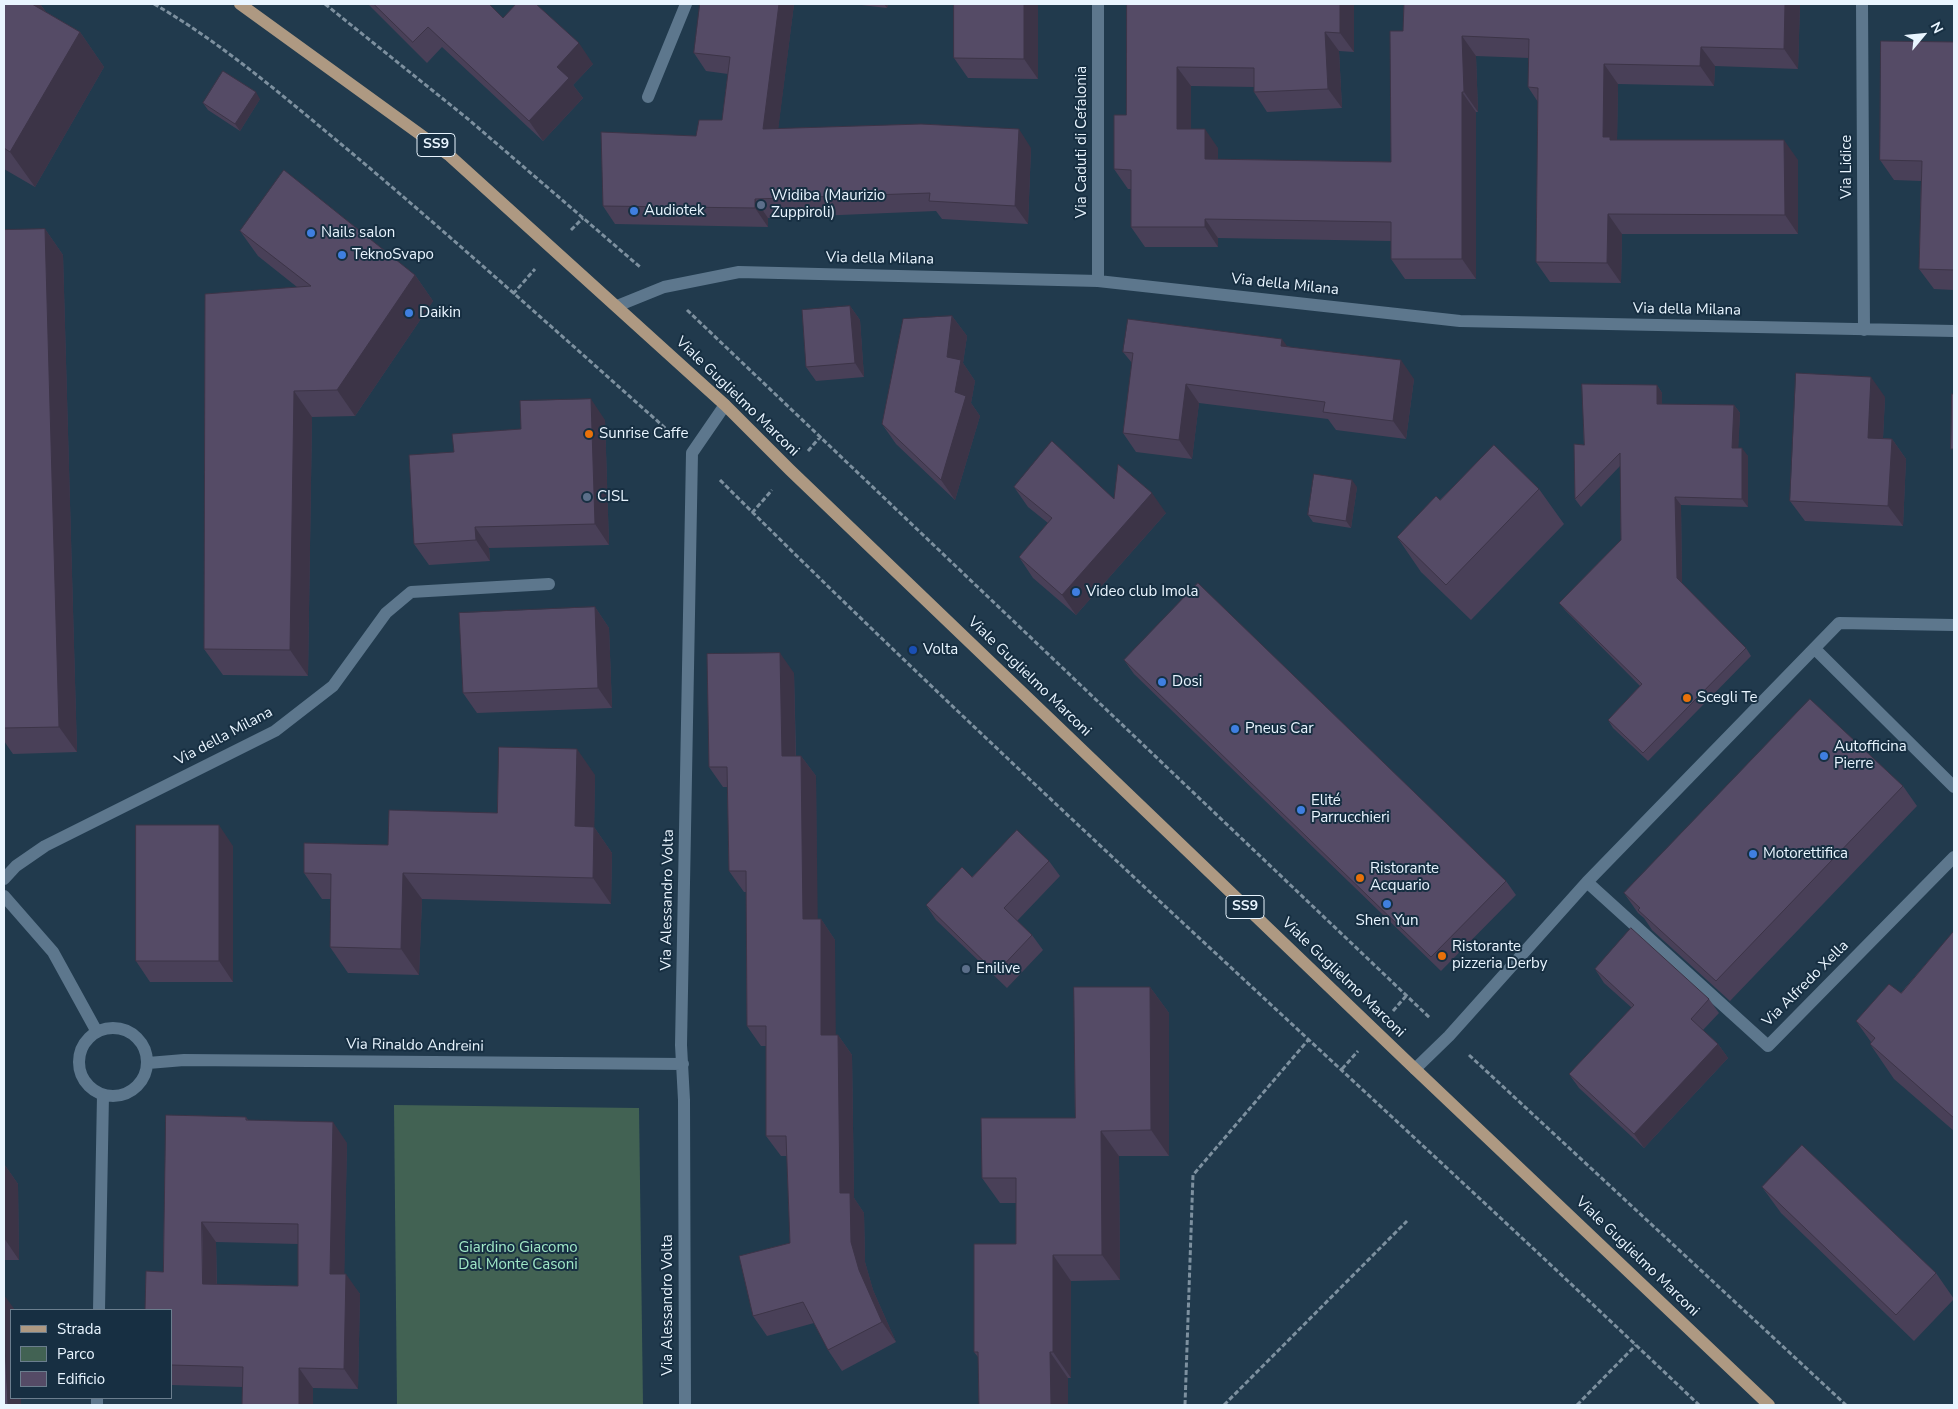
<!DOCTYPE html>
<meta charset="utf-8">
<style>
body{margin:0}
#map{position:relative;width:1958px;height:1409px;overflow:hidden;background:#213a4d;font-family:"Nunito Sans",sans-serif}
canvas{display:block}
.frame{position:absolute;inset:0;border:5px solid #e9f5ff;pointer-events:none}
.legend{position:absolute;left:10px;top:1309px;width:162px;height:90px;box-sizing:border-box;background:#172f42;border:1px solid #6b7e8e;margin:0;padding:6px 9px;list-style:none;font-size:15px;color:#e9f5ff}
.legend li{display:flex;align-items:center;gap:10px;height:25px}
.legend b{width:25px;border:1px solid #6b7e8e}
.north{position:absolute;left:1898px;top:10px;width:50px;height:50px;-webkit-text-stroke:4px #172f42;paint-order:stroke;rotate:62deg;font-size:14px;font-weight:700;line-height:20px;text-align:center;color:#e9f5ff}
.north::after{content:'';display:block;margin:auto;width:18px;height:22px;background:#e9f5ff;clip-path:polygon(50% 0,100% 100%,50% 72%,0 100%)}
</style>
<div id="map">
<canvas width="1958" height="1409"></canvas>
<div class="frame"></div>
<ul class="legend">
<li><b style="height:6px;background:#ae9982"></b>Strada</li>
<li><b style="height:14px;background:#426253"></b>Parco</li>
<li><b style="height:14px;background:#554b66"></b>Edificio</li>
</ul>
<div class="north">N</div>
</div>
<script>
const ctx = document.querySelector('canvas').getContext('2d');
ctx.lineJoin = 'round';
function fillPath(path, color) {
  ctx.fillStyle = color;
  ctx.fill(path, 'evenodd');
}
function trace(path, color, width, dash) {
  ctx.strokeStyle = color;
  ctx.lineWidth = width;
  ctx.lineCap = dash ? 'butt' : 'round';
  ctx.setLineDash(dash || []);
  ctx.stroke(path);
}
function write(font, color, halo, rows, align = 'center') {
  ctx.font = font + ' "Nunito Sans",sans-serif';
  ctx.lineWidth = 4;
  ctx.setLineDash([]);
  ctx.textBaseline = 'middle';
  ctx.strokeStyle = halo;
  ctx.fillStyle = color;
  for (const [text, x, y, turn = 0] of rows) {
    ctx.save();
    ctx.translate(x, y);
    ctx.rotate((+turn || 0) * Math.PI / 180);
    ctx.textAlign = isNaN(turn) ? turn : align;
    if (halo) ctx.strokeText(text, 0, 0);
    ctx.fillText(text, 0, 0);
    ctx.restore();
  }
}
const green = new Path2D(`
 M 394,1105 L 639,1108 L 643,1405 L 397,1405 Z`);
const path = new Path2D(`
 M 154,4 C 224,44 290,102 353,154 C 461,245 566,340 672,434
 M 325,4 L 468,119 L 640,267
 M 571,230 L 583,218
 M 513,294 L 535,269
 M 687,310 L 1430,1018
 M 808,451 L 821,436
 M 720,480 C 1038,797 1374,1095 1699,1405
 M 752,513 L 772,490
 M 1393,1011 L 1406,996
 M 1469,1055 L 1846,1405
 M 1342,1069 L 1358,1051
 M 1185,1405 L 1193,1175 L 1309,1039
 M 1224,1405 L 1407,1221
 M 1577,1405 L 1636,1345`);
const lane = new Path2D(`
 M 4,879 L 16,866 L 45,846 L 275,731 L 333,686 L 386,613 L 411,592 L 549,584`);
const street = new Path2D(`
 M 1862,4 L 1864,330
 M 648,97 L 686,4
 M 1098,281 L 1098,4
 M 617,306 L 664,287 L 739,272 L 1098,281 L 1460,321 L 1954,331
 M 1815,649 L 1954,787
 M 1587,882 L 1768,1046 L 1954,857
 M 4,896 L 53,952 L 97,1032
 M79 1062a34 34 0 1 1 68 0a34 34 0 1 1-68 0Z
 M 148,1063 L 184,1060 L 683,1064
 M 1415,1069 L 1449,1036 L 1587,882 L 1839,623 L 1954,625
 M 99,1310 L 103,1095
 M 97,1405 L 97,1398
 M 685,1405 L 684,1100 L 681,1045 L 692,453 L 725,405`);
const primary = new Path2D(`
 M 240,4 L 450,156 L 725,405 L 790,470 L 1415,1069 L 1769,1405`);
const wall = new Path2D(`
 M 4,4 L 40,4 L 46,12 L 80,32 L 104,67 L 35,187 L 4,169 Z
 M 368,4 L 489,4 L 503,18 L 593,64 L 573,85 L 583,98 L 543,141 L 442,47 L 427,63 Z
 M 700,4 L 794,4 L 778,129 L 1031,148 L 1028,224 L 942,219 L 936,211 L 768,218 L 768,227 L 615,224 L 603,206 L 696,136 L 722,120 L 728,74 L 706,71 L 694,53 Z
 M 853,4 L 888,4 L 887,8 Z
 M 954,4 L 1038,4 L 1038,79 L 968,78 L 954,58 Z
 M 1127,4 L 1354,4 L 1354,52 L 1339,51 L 1342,108 L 1267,112 L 1254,92 L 1254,87 L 1191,86 L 1191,129 L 1218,148 L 1218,159 L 1391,162 L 1403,31 L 1404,4 L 1800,4 L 1798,69 L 1715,66 L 1714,86 L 1618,84 L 1617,140 L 1798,160 L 1798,234 L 1622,234 L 1621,283 L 1550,282 L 1536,262 L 1538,102 L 1528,87 L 1529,58 L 1476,56 L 1478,112 L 1476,112 L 1476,279 L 1405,279 L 1391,259 L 1391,241 L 1218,238 L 1218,247 L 1145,247 L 1131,227 L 1131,189 L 1128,189 L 1114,169 L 1126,115 Z
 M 1954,42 L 1954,290 L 1934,289 L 1919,269 L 1921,181 L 1894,180 L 1880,160 Z
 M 260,99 L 240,131 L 208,110 L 203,103 Z
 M 45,229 L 63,255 L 77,752 L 13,754 L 4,741 L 4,230 Z
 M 240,231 L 415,275 L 433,301 L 355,416 L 312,417 L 308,676 L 223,675 L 204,649 L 297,287 L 258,256 Z
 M 850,306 L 860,320 L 864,377 L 816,381 L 806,367 Z
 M 952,316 L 967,336 L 963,363 L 975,381 L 971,403 L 980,416 L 955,500 L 896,444 L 882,424 Z
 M 1287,346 L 1414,379 L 1406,439 L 1336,430 L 1328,419 L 1199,403 L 1192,459 L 1136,452 L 1123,433 L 1132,363 L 1123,352 Z
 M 1657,385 L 1662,393 L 1662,404 L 1734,405 L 1740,413 L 1738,448 L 1748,456 L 1748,507 L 1681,505 L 1682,584 L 1746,648 L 1751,656 L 1648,761 L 1613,728 L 1608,720 L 1640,686 L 1565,610 L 1559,603 L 1621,540 L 1620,466 L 1581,507 L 1575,499 L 1584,445 Z
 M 1885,397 L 1883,438 L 1892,439 L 1906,459 L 1903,526 L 1805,521 L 1790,501 Z
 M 605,420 L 609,545 L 489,548 L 490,561 L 429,565 L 414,544 L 454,452 L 521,429 Z
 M 1014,487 L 1114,499 L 1166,513 L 1076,615 L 1033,578 L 1019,557 L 1048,523 L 1028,507 Z
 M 1357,487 L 1351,528 L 1313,522 L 1308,515 Z
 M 1539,489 L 1564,524 L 1471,620 L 1421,572 L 1397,537 L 1440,500 Z
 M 595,607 L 609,628 L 612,708 L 477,713 L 463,693 Z
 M 1124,660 L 1506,881 L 1516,895 L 1441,971 L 1134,674 Z
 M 794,673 L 796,756 L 801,756 L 816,776 L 817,919 L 821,919 L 835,940 L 835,1035 L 838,1035 L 852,1055 L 854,1198 L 864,1213 L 865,1262 L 873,1290 L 896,1342 L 842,1371 L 828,1350 L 814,1323 L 767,1336 L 753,1316 L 790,1243 L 787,1156 L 781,1156 L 766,1136 L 766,1046 L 761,1046 L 747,1026 L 746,892 L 744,892 L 729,871 L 728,787 L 723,787 L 709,767 Z
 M 595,775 L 594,827 L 612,853 L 611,904 L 422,899 L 419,975 L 348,973 L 330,947 L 331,899 L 322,899 L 304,873 L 497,813 Z
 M 1903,786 L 1917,806 L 1730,1001 L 1652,930 L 1644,918 L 1638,913 L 1624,893 Z
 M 233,846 L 233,982 L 150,982 L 136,961 Z
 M 1049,861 L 1060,876 L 1017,921 L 1032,935 L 1043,950 L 1007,988 L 936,920 L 926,905 L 972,877 Z
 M 1954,931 L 1954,1131 L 1894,1079 L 1870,1044 L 1871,1042 L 1856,1021 L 1901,993 Z
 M 1595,969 L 1709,999 L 1719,1013 L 1703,1030 L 1718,1044 L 1728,1058 L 1644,1148 L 1579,1088 L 1569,1074 L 1632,1008 L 1604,983 Z
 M 1150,987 L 1169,1013 L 1169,1156 L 1119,1156 L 1120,1280 L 1071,1281 L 1071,1378 L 1068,1378 L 1068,1405 L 979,1405 L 978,1357 L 974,1352 L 1016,1244 L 1016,1203 L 1000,1203 L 982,1178 L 1075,1118 Z
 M 246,1117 L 249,1121 L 347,1143 L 344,1274 L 360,1294 L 358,1389 L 313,1388 L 313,1405 L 242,1405 L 242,1387 L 171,1385 L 171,1310 L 163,1272 ZM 216,1242 L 298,1244 L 298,1286 L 217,1284 Z
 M 4,1164 L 18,1184 L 19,1260 L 4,1260 Z
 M 1762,1187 L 1936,1273 L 1954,1299 L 1914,1341 L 1781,1213 Z`);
const shadedWall = new Path2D(`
 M 28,4 L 40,4 L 55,25 Z
 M 779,4 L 794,4 L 776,147 L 763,129 Z
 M 884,4 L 888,4 L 887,8 Z
 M 1024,4 L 1038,4 L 1038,79 L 1024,59 Z
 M 1340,4 L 1354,4 L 1354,52 L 1340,33 Z
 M 1785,4 L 1800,4 L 1798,69 L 1784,49 Z
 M 80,32 L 104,67 L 35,187 L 10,152 Z
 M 1325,32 L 1339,51 L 1342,108 L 1328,89 Z
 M 1462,36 L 1476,56 L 1478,112 L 1464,92 Z
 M 579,43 L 593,64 L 573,85 L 583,98 L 543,141 L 529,121 L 557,67 Z
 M 1701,47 L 1715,66 L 1714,86 L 1700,66 Z
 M 1604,64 L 1618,84 L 1617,147 L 1603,137 Z
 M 1177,67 L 1191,86 L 1191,149 L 1177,129 Z
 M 256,92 L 260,99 L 240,131 L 235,124 Z
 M 1462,92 L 1476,112 L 1476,279 L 1462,259 Z
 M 1019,129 L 1031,148 L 1028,224 L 1015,206 Z
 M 1205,129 L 1218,148 L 1218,179 L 1205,159 Z
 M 1784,140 L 1798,160 L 1798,234 L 1785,215 Z
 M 755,199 L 768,218 L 768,227 L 755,208 Z
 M 1608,214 L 1622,234 L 1621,283 L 1607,263 Z
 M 1205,219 L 1218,238 L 1218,247 L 1205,227 Z
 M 45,229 L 63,255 L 77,752 L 59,727 Z
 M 415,275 L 433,301 L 355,416 L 337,390 Z
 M 850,306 L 860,320 L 864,377 L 855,363 Z
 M 952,316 L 967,336 L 963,363 L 975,381 L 971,403 L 980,416 L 955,500 L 941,480 L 955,392 L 947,357 Z
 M 1282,339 L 1295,357 L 1281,346 Z
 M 1401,360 L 1414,379 L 1406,439 L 1393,421 Z
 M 1871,377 L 1885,397 L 1882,458 L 1868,438 Z
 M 1186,384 L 1199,403 L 1192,459 L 1179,440 Z
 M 1657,385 L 1662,393 L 1662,411 L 1657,404 Z
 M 294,391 L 312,417 L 308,676 L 290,650 Z
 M 591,399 L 605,420 L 609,545 L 595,524 Z
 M 1734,405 L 1740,413 L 1738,456 L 1732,448 Z
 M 1892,439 L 1906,459 L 1903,526 L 1888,506 Z
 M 1742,448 L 1748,456 L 1748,507 L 1742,499 Z
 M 1352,480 L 1357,487 L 1351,528 L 1346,521 Z
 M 1152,493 L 1166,513 L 1076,615 L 1062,595 Z
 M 1675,497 L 1681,505 L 1682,586 L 1677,578 Z
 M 475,527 L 489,548 L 490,561 L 476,540 Z
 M 595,607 L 609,628 L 612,708 L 598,688 Z
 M 780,653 L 794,673 L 796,776 L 782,756 Z
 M 577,749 L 595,775 L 594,852 L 575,826 Z
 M 801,756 L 816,776 L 818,940 L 803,919 Z
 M 219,825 L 233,846 L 233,982 L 219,961 Z
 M 594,827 L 612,853 L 611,904 L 593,878 Z
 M 403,873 L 422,899 L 419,975 L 401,949 Z
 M 821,919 L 835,940 L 836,1056 L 821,1035 Z
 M 1150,987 L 1169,1013 L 1169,1156 L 1151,1130 Z
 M 838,1035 L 852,1055 L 854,1198 L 864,1213 L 865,1262 L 873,1290 L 896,1342 L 882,1322 L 859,1270 L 851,1242 L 840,1193 Z
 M 1718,1044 L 1728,1058 L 1644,1148 L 1634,1134 Z
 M 333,1122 L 347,1143 L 344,1294 L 330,1274 Z
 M 1101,1131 L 1119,1156 L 1120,1280 L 1102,1255 Z
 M 4,1164 L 18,1184 L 19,1260 L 4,1238 Z
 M 202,1222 L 216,1242 L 217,1304 L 203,1284 Z
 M 1053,1255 L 1071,1281 L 1071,1378 L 1053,1352 Z
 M 346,1274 L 360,1294 L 358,1389 L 344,1369 Z
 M 4,1295 L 15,1310 L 11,1310 L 11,1398 L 21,1398 L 21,1405 L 8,1405 L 4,1326 Z
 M 1050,1352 L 1068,1378 L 1068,1405 L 1051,1405 Z
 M 299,1368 L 313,1388 L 313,1405 L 299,1405 Z`);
const building = new Path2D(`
 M 4,4 L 32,4 L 80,32 L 10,152 L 4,148 Z
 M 374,4 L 489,4 L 503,18 L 516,4 L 536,4 L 579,43 L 557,67 L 569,78 L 529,121 L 428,27 L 413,42 Z
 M 700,4 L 779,4 L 763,129 L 921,124 L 1019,129 L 1015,206 L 929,201 L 930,193 L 755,199 L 755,208 L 603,206 L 601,132 L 696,136 L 699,120 L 722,120 L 730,57 L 694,53 Z
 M 954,4 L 1024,4 L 1024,59 L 954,58 Z
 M 1127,4 L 1340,4 L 1340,33 L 1325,32 L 1328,89 L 1254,92 L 1254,68 L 1177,67 L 1177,129 L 1205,129 L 1205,159 L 1391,162 L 1390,31 L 1403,31 L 1404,4 L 1785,4 L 1784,49 L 1701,47 L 1700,66 L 1604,64 L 1603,137 L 1610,137 L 1610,140 L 1784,140 L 1785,215 L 1608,214 L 1607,263 L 1536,262 L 1538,88 L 1528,87 L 1529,39 L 1462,36 L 1464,92 L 1462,92 L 1462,259 L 1391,259 L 1391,222 L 1205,219 L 1205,227 L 1131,227 L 1131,170 L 1114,169 L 1114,115 L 1126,115 Z
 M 1881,41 L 1954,42 L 1954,270 L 1919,269 L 1922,161 L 1880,160 Z
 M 223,71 L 256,92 L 235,124 L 203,103 Z
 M 284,170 L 415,275 L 337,390 L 294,391 L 290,650 L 204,649 L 205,294 L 311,286 L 240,231 Z
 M 45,229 L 59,727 L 4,728 L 4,230 Z
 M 850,306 L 855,363 L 806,367 L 802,310 Z
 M 952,316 L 947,357 L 961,360 L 955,392 L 966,396 L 941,480 L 882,424 L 903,319 Z
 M 1128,319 L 1282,339 L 1281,346 L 1401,360 L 1393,421 L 1323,412 L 1325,402 L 1186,384 L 1179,440 L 1123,433 L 1133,353 L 1123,352 Z
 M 1796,373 L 1871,377 L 1868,438 L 1892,439 L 1888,506 L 1790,501 Z
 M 1582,384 L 1657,385 L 1657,404 L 1734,405 L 1732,448 L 1742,448 L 1742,499 L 1675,497 L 1677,578 L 1746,648 L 1643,753 L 1608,720 L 1642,684 L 1559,603 L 1621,540 L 1620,453 L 1575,499 L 1574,444 L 1584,445 Z
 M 1952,394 L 1954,394 L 1954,449 L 1951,449 Z
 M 591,399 L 595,524 L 475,527 L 476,540 L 414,544 L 409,455 L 454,452 L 452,434 L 521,429 L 520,401 Z
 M 1052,441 L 1114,499 L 1118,464 L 1152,493 L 1062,595 L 1019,557 L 1052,518 L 1014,487 Z
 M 1494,445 L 1539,489 L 1446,585 L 1397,537 L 1436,496 L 1440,500 Z
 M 1314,474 L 1352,480 L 1346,521 L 1308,515 Z
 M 1198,583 L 1506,881 L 1431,957 L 1124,660 Z
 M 595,607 L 598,688 L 463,693 L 459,613 Z
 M 780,653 L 782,756 L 801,756 L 803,919 L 821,919 L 821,1035 L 838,1035 L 840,1193 L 850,1193 L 851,1242 L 859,1270 L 882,1322 L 828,1350 L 803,1302 L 753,1316 L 739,1256 L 790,1243 L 786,1136 L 766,1136 L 766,1026 L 747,1026 L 746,871 L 729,871 L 727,767 L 709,767 L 707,654 Z
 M 1810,699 L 1903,786 L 1716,981 L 1638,910 L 1640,908 L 1624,893 Z
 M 499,747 L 577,749 L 575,826 L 594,827 L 593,878 L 403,873 L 401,949 L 330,947 L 331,874 L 304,873 L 304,843 L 388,845 L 389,810 L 497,813 Z
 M 136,825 L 219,825 L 219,961 L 136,961 Z
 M 1017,830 L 1049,861 L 1004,908 L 1032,935 L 996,973 L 926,905 L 962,867 L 972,877 Z
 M 1631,928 L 1709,999 L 1691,1019 L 1718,1044 L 1634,1134 L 1569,1074 L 1634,1005 L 1595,969 Z
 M 1954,931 L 1954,1118 L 1870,1044 L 1875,1038 L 1856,1021 L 1889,984 L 1901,993 Z
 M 1074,987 L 1150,987 L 1151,1130 L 1101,1131 L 1102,1255 L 1053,1255 L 1053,1352 L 1050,1352 L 1051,1405 L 979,1405 L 978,1352 L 974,1352 L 974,1244 L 1016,1244 L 1016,1178 L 982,1178 L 981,1118 L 1075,1118 Z
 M 166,1115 L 246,1117 L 246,1120 L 333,1122 L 330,1274 L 346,1274 L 344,1369 L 299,1368 L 299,1405 L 242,1405 L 243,1367 L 171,1365 L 171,1310 L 145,1310 L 146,1271 L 163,1272 ZM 202,1222 L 298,1224 L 298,1286 L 203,1284 Z
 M 1802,1145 L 1936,1273 L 1896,1315 L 1762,1187 Z
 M 4,1326 L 8,1405 L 4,1405 Z`);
const markers = [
 [761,205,5,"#5c6f8a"],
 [634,211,5,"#3f7fe0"],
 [311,233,5,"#3f7fe0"],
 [342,255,5,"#3f7fe0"],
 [409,313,5,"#3f7fe0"],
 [589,434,5,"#e8710a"],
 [587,497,5,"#5c6f8a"],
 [1076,592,5,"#3f7fe0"],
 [913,650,5,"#1a4fb4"],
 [1162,682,5,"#3f7fe0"],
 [1687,698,5,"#e8710a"],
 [1235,729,5,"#3f7fe0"],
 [1824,756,5,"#3f7fe0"],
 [1301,810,5,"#3f7fe0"],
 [1753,854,5,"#3f7fe0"],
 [1360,878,5,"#e8710a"],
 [1387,904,5,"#3f7fe0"],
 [1442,956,5,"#e8710a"],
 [966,969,5,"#5c6f8a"]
];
const shields = [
 [436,145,38],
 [1245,907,38]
];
const shieldNames = [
 ["SS9",436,145],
 ["SS9",1245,907]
];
const streetNames = [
 ["Via Caduti di Cefalonia",1082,142,-90],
 ["Via Lidice",1847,167,-90],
 ["Via della Milana",880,259,1],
 ["Via della Milana",1285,285,6],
 ["Via della Milana",1687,310,1],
 ["Viale Guglielmo Marconi",737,397,44],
 ["Viale Guglielmo Marconi",1029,677,44],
 ["Via della Milana",224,737,-28],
 ["Via Alessandro Volta",668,900,-89],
 ["Viale Guglielmo Marconi",1343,978,44],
 ["Via Alfredo Xella",1806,984,-45],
 ["Via Rinaldo Andreini",415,1046,1],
 ["Viale Guglielmo Marconi",1637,1257,44],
 ["Via Alessandro Volta",668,1305,-90]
];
const poiNames = [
 ["Widiba (Maurizio",771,196],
 ["Zuppiroli)",771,213],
 ["Audiotek",644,211],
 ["Nails salon",321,233],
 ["TeknoSvapo",352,255],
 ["Daikin",419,313],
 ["Sunrise Caffe",599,434],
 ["CISL",597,497],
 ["Video club Imola",1086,592],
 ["Volta",923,650],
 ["Dosi",1172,682],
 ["Scegli Te",1697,698],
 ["Pneus Car",1245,729],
 ["Autofficina",1834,747],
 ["Pierre",1834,764],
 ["Elité",1311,801],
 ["Parrucchieri",1311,818],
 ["Motorettifica",1763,854],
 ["Ristorante",1370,869],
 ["Acquario",1370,886],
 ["Shen Yun",1387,921,"center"],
 ["Ristorante",1452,947],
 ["pizzeria Derby",1452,964],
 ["Enilive",976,969]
];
const parkNames = [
 ["Giardino Giacomo",518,1248],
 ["Dal Monte Casoni",518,1265]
];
fillPath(green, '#426253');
trace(path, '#7d909f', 3, [5, 2.5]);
trace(lane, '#5d778d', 12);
trace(street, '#5d778d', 12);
trace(primary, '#ae9982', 12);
fillPath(wall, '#494058');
fillPath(shadedWall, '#3c3447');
fillPath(building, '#554b66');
trace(building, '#3c3447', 1);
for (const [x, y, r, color] of markers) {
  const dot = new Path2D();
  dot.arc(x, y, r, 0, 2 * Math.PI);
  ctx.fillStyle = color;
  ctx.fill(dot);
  trace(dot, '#172f42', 2);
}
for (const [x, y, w] of shields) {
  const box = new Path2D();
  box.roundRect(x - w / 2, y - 11.5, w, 23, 4);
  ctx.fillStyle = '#172f42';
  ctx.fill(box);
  trace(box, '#e9f5ff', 1);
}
write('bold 14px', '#e9f5ff', null, shieldNames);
write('15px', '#e9f5ff', '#172f42', streetNames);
write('15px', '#e9f5ff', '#172f42', poiNames, 'left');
write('15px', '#a0e8c7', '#172f42', parkNames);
</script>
